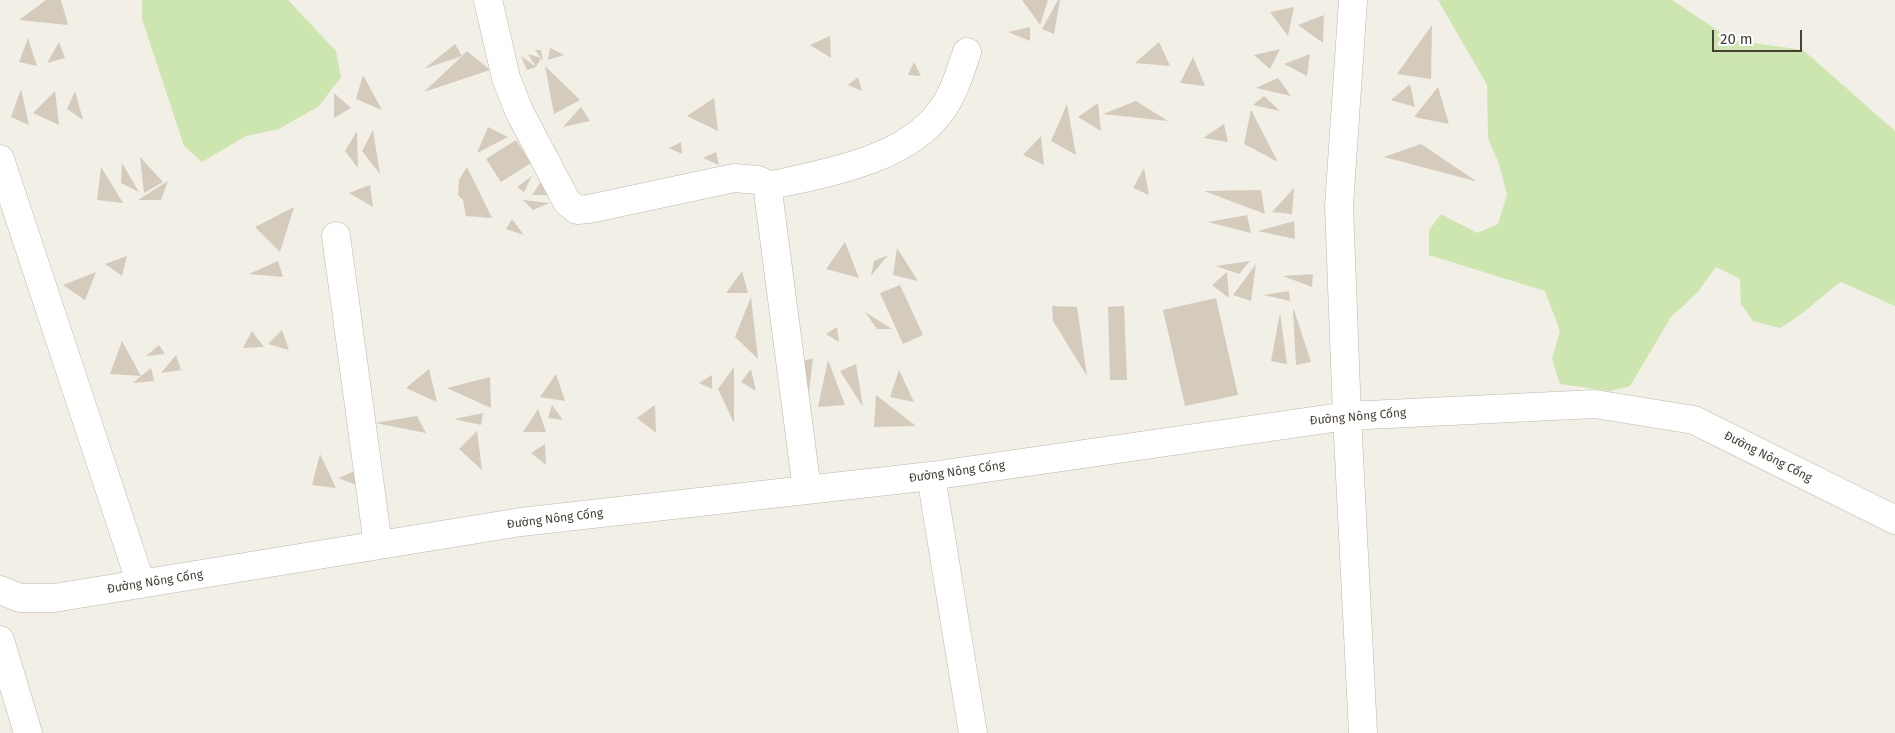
<!DOCTYPE html>
<meta charset="utf-8">
<style>
body{margin:0}
#map{position:relative;width:1895px;height:733px;overflow:hidden;background:#f2efe6;font-family:"Fira Sans",sans-serif}
canvas{display:block}
.scale{position:absolute;left:1712px;top:30px;width:90px;height:22px;box-sizing:border-box;border:2px solid #453f35;border-top:0;padding-left:6px;font-size:15px;line-height:18px;white-space:nowrap;color:#453f35;-webkit-text-stroke:4px #fff;paint-order:stroke}
</style>
<div id="map">
<canvas width="1895" height="733"></canvas>
<div class="scale">20 m</div>
</div>
<script>
const ctx = document.querySelector('canvas').getContext('2d');
ctx.lineJoin = 'round';
function fillPath(path, color) {
  ctx.fillStyle = color;
  ctx.fill(path, 'evenodd');
}
function trace(path, color, width, dash) {
  ctx.strokeStyle = color;
  ctx.lineWidth = width;
  ctx.lineCap = dash ? 'butt' : 'round';
  ctx.setLineDash(dash || []);
  ctx.stroke(path);
}
function write(font, color, halo, rows, align = 'center') {
  ctx.font = font + ' "Fira Sans",sans-serif';
  ctx.lineWidth = 5;
  ctx.setLineDash([]);
  ctx.textBaseline = 'middle';
  ctx.strokeStyle = halo;
  ctx.fillStyle = color;
  for (const [text, x, y, turn = 0] of rows) {
    ctx.save();
    ctx.translate(x, y);
    ctx.rotate((+turn || 0) * Math.PI / 180);
    ctx.textAlign = isNaN(turn) ? turn : align;
    if (halo) ctx.strokeText(text, 0, 0);
    ctx.fillText(text, 0, 0);
    ctx.restore();
  }
}
const green = new Path2D(`
 M 142,0 L 288,0 L 336,51 L 341,77 L 319,106 L 279,129 L 246,136 L 202,162 L 184,146 L 142,19 Z
 M 1438,0 L 1672,0 L 1732,40 L 1803,50 L 1895,131 L 1895,306 L 1841,282 C 1820,297 1802,316 1780,328 L 1753,321 L 1741,304 L 1740,279 L 1716,267 L 1697,293 L 1671,317 L 1630,386 L 1609,391 L 1560,384 L 1552,359 L 1560,331 L 1545,291 L 1429,255 L 1429,230 L 1441,214 L 1477,233 L 1498,224 L 1507,195 L 1499,164 L 1488,138 L 1487,85 Z`);
const building = new Path2D(`
 M 46,0 L 61,0 L 68,25 L 19,20 Z
 M 1022,0 L 1048,0 L 1040,25 Z
 M 1058,0 L 1060,0 L 1054,34 L 1042,29 Z
 M 1294,7 L 1288,36 L 1270,12 Z
 M 1324,15 L 1323,43 L 1298,25 Z
 M 1432,25 L 1431,79 L 1397,74 Z
 M 1030,27 L 1030,41 L 1008,32 Z
 M 830,36 L 831,58 L 810,45 Z
 M 28,38 L 37,66 L 19,62 Z
 M 59,42 L 65,58 L 47,63 Z
 M 1159,42 L 1170,66 L 1135,63 Z
 M 455,44 L 462,56 L 424,69 Z
 M 550,48 L 564,55 L 548,60 Z
 M 1280,49 L 1270,69 L 1254,55 Z
 M 535,50 L 541,50 L 543,61 L 541,58 L 536,67 L 527,70 L 521,56 L 536,67 L 528,54 L 541,58 Z
 M 467,51 L 490,70 L 424,92 L 462,56 Z
 M 1310,54 L 1307,76 L 1284,64 Z
 M 1193,57 L 1205,86 L 1180,83 Z
 M 914,62 L 921,76 L 908,75 Z
 M 545,66 L 580,100 L 554,114 Z
 M 363,75 L 382,110 L 356,99 Z
 M 858,77 L 862,91 L 848,85 Z
 M 1278,78 L 1291,96 L 1256,88 Z
 M 1410,84 L 1415,107 L 1391,100 Z
 M 1438,87 L 1449,124 L 1414,117 Z
 M 21,89 L 29,125 L 11,117 Z
 M 55,91 L 59,125 L 33,113 Z
 M 75,91 L 83,120 L 67,109 Z
 M 334,93 L 351,108 L 334,118 Z
 M 1264,96 L 1280,111 L 1253,105 Z
 M 714,98 L 718,131 L 687,116 Z
 M 1136,101 L 1168,121 L 1103,114 Z
 M 1098,103 L 1101,131 L 1078,117 Z
 M 1067,104 L 1076,155 L 1051,141 Z
 M 581,107 L 590,121 L 563,127 Z
 M 1251,110 L 1278,162 L 1244,144 Z
 M 1224,124 L 1228,142 L 1203,138 Z
 M 488,127 L 508,137 L 477,153 Z
 M 373,130 L 380,174 L 362,151 Z
 M 357,131 L 358,168 L 345,151 Z
 M 1041,136 L 1044,165 L 1023,155 Z
 M 516,140 L 531,163 L 501,182 L 486,159 Z
 M 681,142 L 682,154 L 669,148 Z
 M 1421,144 L 1476,181 L 1475,181 L 1384,157 Z
 M 716,152 L 719,165 L 703,158 Z
 M 140,157 L 163,182 L 144,193 Z
 M 122,163 L 139,192 L 121,183 Z
 M 101,167 L 123,203 L 97,200 Z
 M 467,167 L 492,218 L 466,216 L 463,200 L 458,195 L 459,180 Z
 M 1144,168 L 1149,195 L 1133,188 Z
 M 532,176 L 524,192 L 517,187 Z
 M 543,179 L 550,195 L 532,195 Z
 M 168,181 L 161,200 L 138,200 Z
 M 370,185 L 373,207 L 349,193 Z
 M 1294,188 L 1292,214 L 1272,212 Z
 M 1261,190 L 1265,214 L 1204,191 Z
 M 523,200 L 549,203 L 533,210 Z
 M 294,207 L 280,252 L 255,227 Z
 M 1247,215 L 1251,233 L 1208,222 Z
 M 512,219 L 524,235 L 506,229 Z
 M 1294,221 L 1295,239 L 1258,231 Z
 M 845,242 L 859,278 L 826,269 Z
 M 897,248 L 918,281 L 893,275 Z
 M 888,255 L 871,276 L 874,261 Z
 M 127,256 L 122,276 L 105,264 Z
 M 278,261 L 283,277 L 249,274 Z
 M 1250,261 L 1239,274 L 1216,266 Z
 M 1256,264 L 1251,301 L 1233,295 Z
 M 742,271 L 748,293 L 726,293 Z
 M 96,272 L 85,300 L 63,285 Z
 M 1227,272 L 1229,298 L 1212,285 Z
 M 1313,274 L 1312,287 L 1283,276 Z
 M 900,285 L 923,335 L 903,344 L 880,293 Z
 M 1289,291 L 1290,301 L 1264,295 Z
 M 751,297 L 758,359 L 735,337 Z
 M 1216,298 L 1238,395 L 1185,406 L 1163,310 Z
 M 1052,306 L 1077,307 L 1087,376 L 1053,321 Z
 M 1124,306 L 1127,380 L 1110,380 L 1108,307 Z
 M 1293,310 L 1294,310 L 1311,362 L 1296,365 Z
 M 865,312 L 892,329 L 877,329 Z
 M 1280,313 L 1287,364 L 1271,361 Z
 M 837,327 L 839,342 L 826,334 Z
 M 282,330 L 289,350 L 268,344 Z
 M 252,331 L 264,347 L 243,348 Z
 M 122,341 L 141,376 L 110,374 Z
 M 159,345 L 165,354 L 146,356 Z
 M 176,355 L 181,370 L 161,373 Z
 M 813,358 L 808,400 L 799,363 Z
 M 828,360 L 845,405 L 818,407 Z
 M 856,364 L 863,407 L 840,371 Z
 M 734,367 L 734,423 L 718,389 Z
 M 151,368 L 154,381 L 133,383 L 141,376 Z
 M 429,369 L 437,402 L 406,388 Z
 M 751,369 L 756,391 L 741,382 Z
 M 899,370 L 914,402 L 890,397 Z
 M 556,374 L 565,401 L 540,397 Z
 M 712,375 L 712,389 L 699,383 Z
 M 490,377 L 491,408 L 447,388 Z
 M 876,395 L 916,426 L 874,427 Z
 M 552,405 L 563,420 L 548,418 Z
 M 655,405 L 656,433 L 637,418 Z
 M 538,409 L 546,432 L 523,432 Z
 M 483,413 L 481,425 L 454,419 Z
 M 417,416 L 426,433 L 375,423 Z
 M 477,431 L 482,470 L 459,449 Z
 M 545,444 L 546,465 L 531,453 Z
 M 320,454 L 336,488 L 312,485 Z
 M 355,471 L 365,488 L 338,478 Z`);
const minor = new Path2D(`
 M 488,0 L 506,78 L 519,111 L 567,202 L 577,210 L 589,209 L 734,178 L 758,180 L 767,184 L 807,490
 M 1353,0 L 1339,206 L 1347,416 L 1363,733
 M 0,159 L 141,584
 M 768,186 C 825,173 905,161 941,111 C 954,94 960,72 967,52
 M 336,236 L 378,545
 M 931,476 L 973,733
 M 0,590 L 20,598 L 54,598 L 521,522 L 931,476 L 1347,416 L 1595,404 L 1694,420 L 1895,520
 M 0,640 L 28,733`);
const streetNames = [
 ["Đường Nông Cống",1358,417,-5],
 ["Đường Nông Cống",1768,457,27],
 ["Đường Nông Cống",957,472,-8],
 ["Đường Nông Cống",555,519,-7],
 ["Đường Nông Cống",155,582,-9]
];
fillPath(green, '#cde6b0');
fillPath(building, '#d4cbbc');
trace(minor, '#beb7a9', 29);
trace(minor, '#fff', 28);
write('12px', '#453f35', '#fff', streetNames);
</script>
